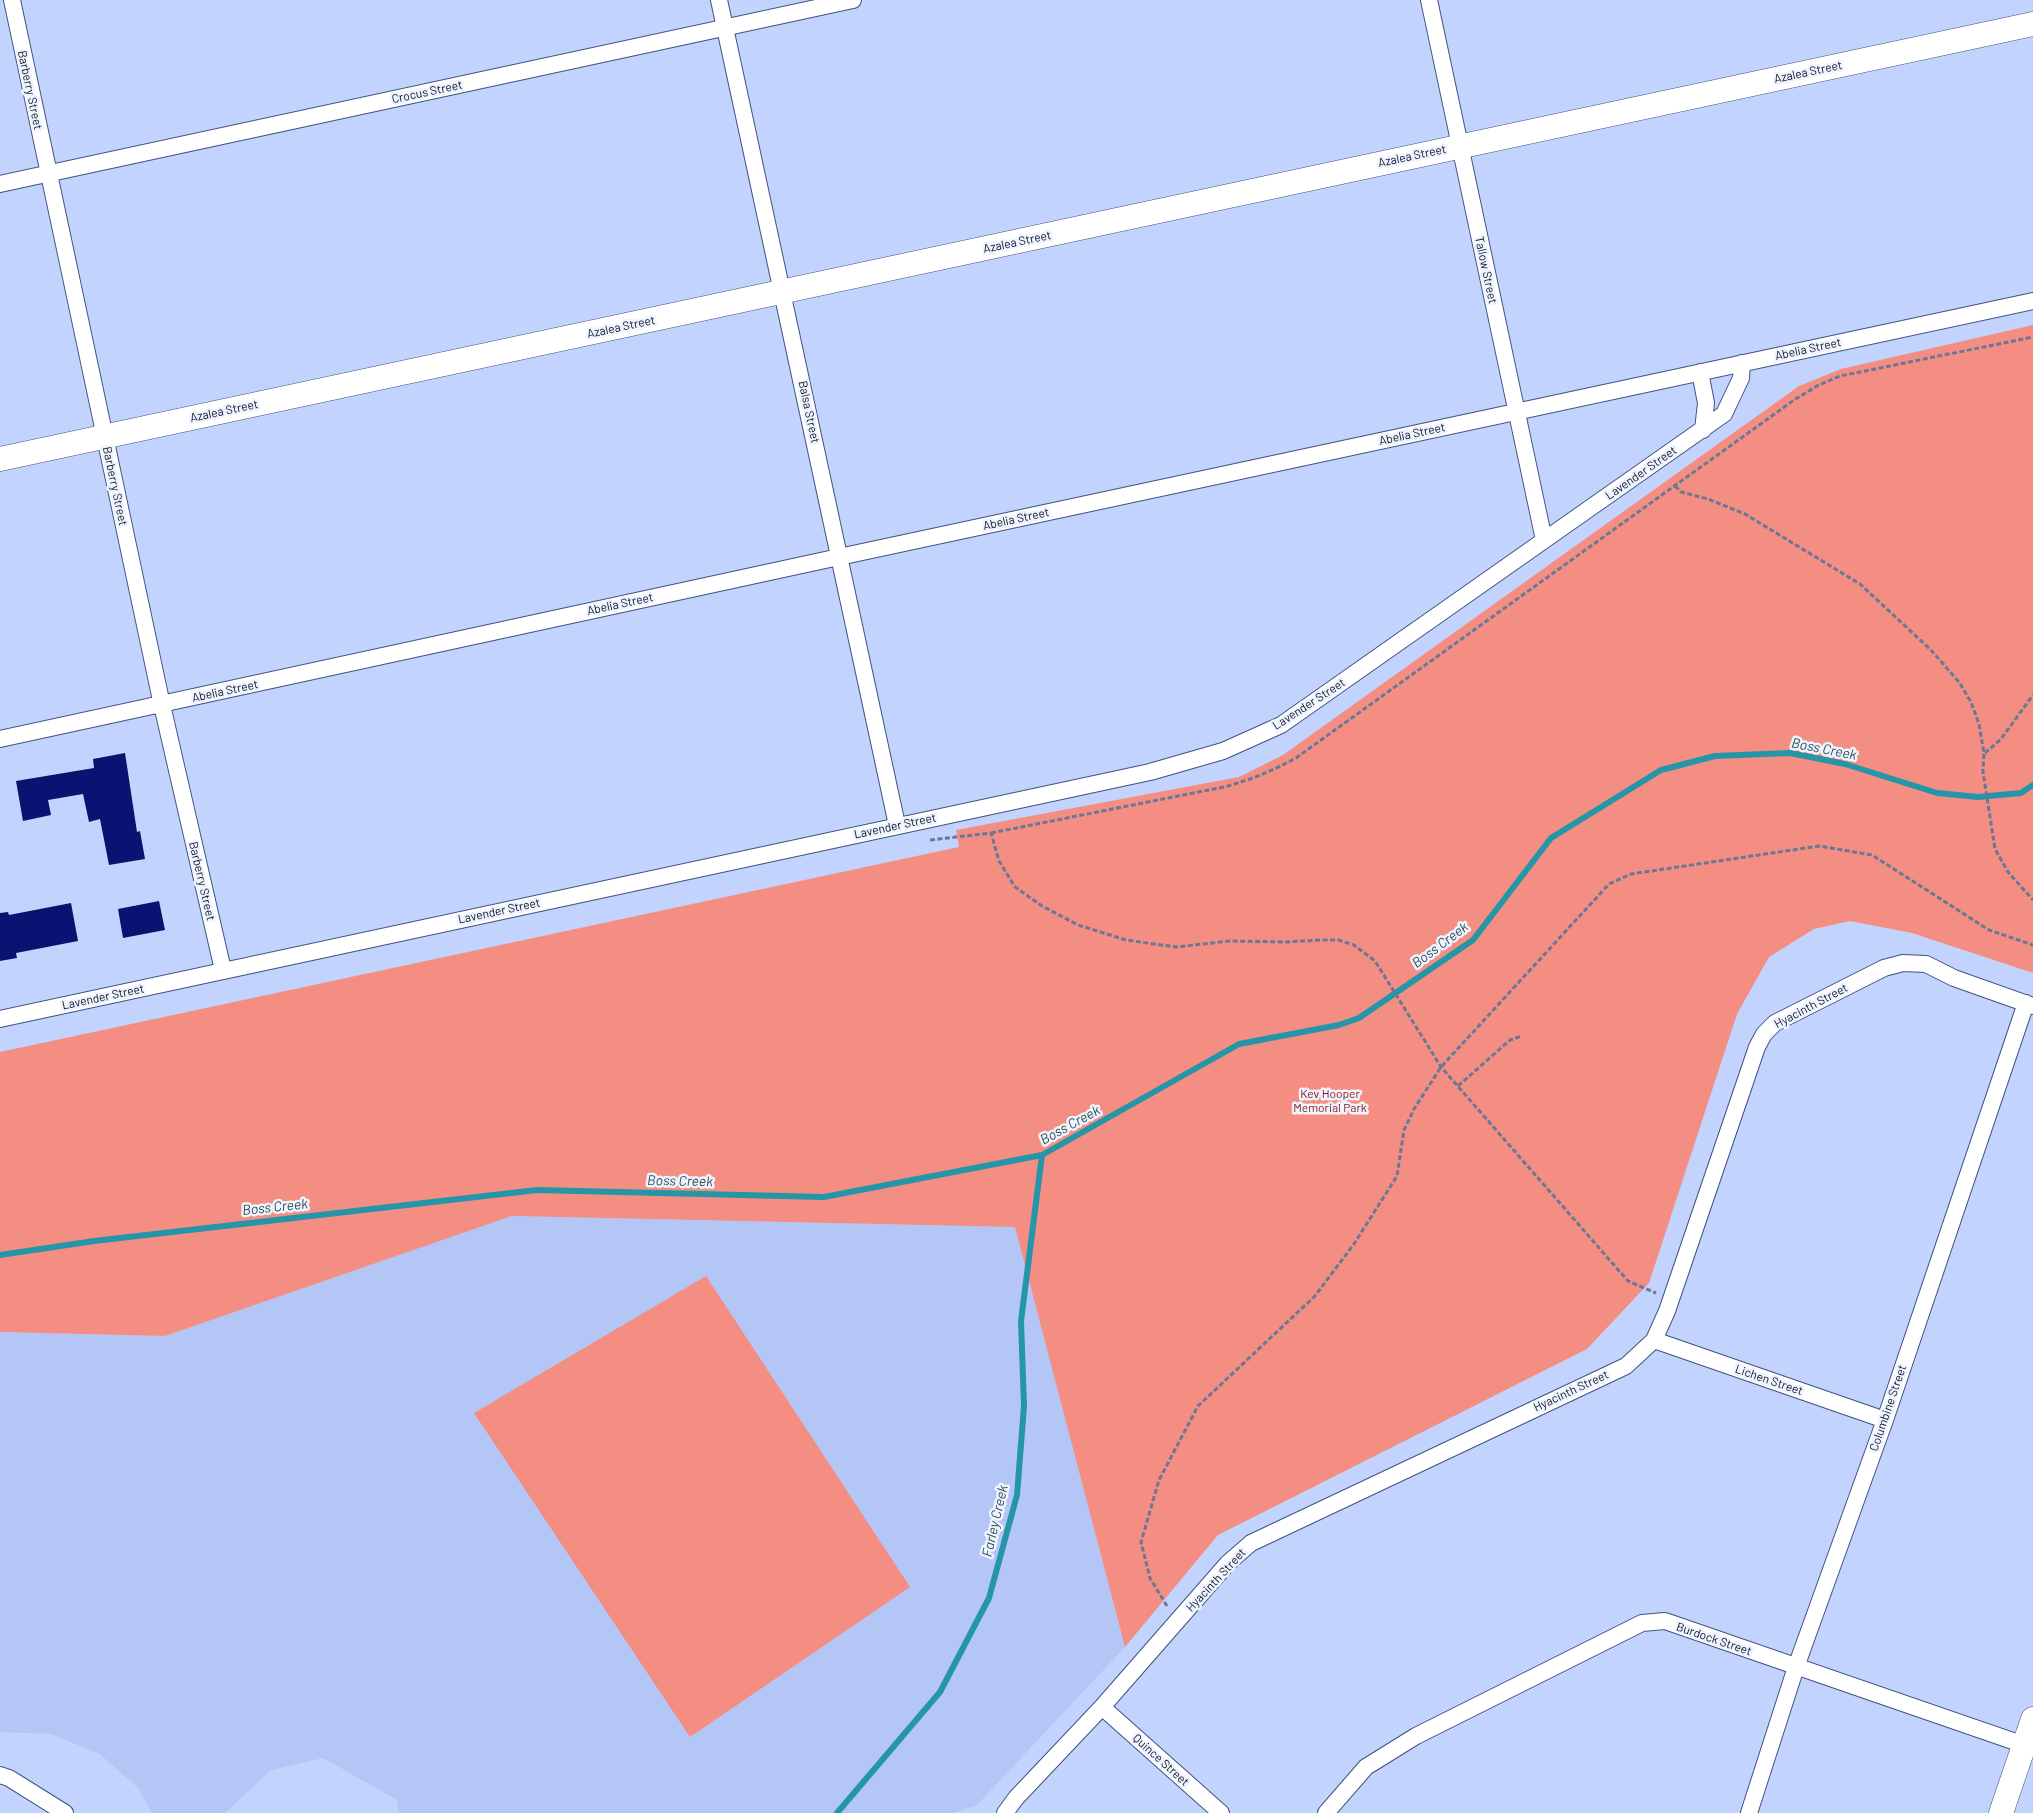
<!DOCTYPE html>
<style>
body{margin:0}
canvas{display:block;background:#c2d3fd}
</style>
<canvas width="2033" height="1813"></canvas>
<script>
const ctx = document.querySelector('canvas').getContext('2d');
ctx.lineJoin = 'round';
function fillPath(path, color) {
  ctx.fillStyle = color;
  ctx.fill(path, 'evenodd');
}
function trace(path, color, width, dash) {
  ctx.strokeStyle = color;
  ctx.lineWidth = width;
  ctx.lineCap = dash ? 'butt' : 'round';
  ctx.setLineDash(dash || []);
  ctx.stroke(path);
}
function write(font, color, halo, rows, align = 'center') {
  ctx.font = font + ' Barlow,sans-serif';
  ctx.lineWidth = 5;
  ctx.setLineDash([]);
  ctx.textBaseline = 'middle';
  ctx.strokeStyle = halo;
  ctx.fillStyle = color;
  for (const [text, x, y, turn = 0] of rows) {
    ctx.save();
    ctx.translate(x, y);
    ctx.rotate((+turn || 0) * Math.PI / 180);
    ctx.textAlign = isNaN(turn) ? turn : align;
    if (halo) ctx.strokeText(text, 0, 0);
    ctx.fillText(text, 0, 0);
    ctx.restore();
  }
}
const built = new Path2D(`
 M 512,1216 L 1016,1227 L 1125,1647 L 977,1805 L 954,1813 L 399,1813 L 397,1800 L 323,1758 L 271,1770 L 225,1813 L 152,1813 L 139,1789 L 100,1754 L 51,1734 L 0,1732 L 0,1332 L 165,1336 Z`);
const green = new Path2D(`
 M 2033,325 L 2033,973 L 1912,933 L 1850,921 L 1814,929 L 1769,957 L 1737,1014 L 1649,1283 L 1587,1349 L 1218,1535 L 1125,1647 L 1015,1227 L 512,1216 L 165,1336 L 0,1332 L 0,1052 L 959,847 L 956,830 L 1239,777 L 1283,755 L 1799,386 L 1841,369 Z
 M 706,1276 L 910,1587 L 690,1737 L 474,1413 Z`);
const stream = new Path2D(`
 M 0,1255 L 94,1241 L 537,1190 L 824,1197 L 1042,1155 L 1239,1044 L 1339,1025 L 1359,1018 L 1473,940 L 1551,838 L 1661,770 L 1715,756 L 1790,753 L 1845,764 L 1937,793 L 1978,797 L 2021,793 L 2033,785
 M 837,1813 L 940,1692 L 989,1598 L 1017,1495 L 1024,1406 L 1021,1321 L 1042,1155`);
const building = new Path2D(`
 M 125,753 L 137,832 L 140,831 L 145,859 L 109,865 L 100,819 L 89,822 L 83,794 L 48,800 L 51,815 L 23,821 L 16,781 L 94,768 L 93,759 Z
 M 159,901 L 165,930 L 123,938 L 118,909 Z
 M 71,903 L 78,941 L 16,953 L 17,958 L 0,961 L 0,913 L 8,912 L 9,915 Z`);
const path = new Path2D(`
 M 1675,486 L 1681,492 L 1708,499 L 1745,514 L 1860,584 L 1931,650 L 1959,682 L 1971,702 L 1979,724 L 1984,753 L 1983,772 L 1995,849 L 2008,872 L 2033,900
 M 1985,753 L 2001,739 L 2033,695
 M 991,833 L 1224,787 C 1250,780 1272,771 1296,758 L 1794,400 L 1817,386 L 1840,376 L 2033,337
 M 930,840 L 991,833 L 999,861 L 1015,887 L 1042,906 L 1078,925 L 1126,940 L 1176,947 L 1230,941 L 1285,942 L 1320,940 L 1338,940 L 1354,945 L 1375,961 L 1441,1067 L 1628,1281 L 1656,1293
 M 1458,1086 L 1510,1040 L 1522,1036
 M 1167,1606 L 1150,1578 L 1141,1542 L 1159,1480 L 1198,1406 L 1315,1296 L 1354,1244 L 1397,1176 L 1404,1130 L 1414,1109 L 1441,1067 L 1609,884 L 1631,874 L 1819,846 L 1872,855 L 1989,930 L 2033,945`);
const street = new Path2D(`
 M 12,0 L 162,705 L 223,970
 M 719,0 L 897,825
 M 1429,0 L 1544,540
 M 0,184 L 853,0
 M 1700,372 L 1706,403 L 1703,430
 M 0,739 L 839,557 L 2033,301
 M 0,1019 L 1150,772 L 1223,751 L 1281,725 L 1724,414 L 1741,378 L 1742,363
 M 1654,1340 L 1885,1420
 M 1102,1707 L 1221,1813
 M 0,1775 L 9,1778 L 65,1813
 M 1005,1813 L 1016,1798 L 1102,1707 L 1228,1563 L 1251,1543 L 1626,1366 L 1654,1340 L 1667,1311 L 1757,1047 L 1764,1034 L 1775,1023 L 1884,968 L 1903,963 L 1926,964 L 1954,978 L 2033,1006
 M 1326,1813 L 1366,1767 L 1416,1736 L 1642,1623 L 1665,1621 L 2033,1748
 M 1749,1813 L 1796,1667 L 1885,1420 L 2026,1003`);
const secondary = new Path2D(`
 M 0,459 L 2033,24
 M 2001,1813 L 2033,1719`);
const streetNames = [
 ["Azalea Street",1808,72,-12],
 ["Barberry Street",30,90,78],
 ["Crocus Street",427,92,-12],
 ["Azalea Street",1412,156,-12],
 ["Azalea Street",1017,242,-12],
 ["Tallow Street",1486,270,78],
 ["Azalea Street",621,327,-12],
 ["Abelia Street",1808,349,-12],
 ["Azalea Street",224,411,-12],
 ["Balsa Street",809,412,78],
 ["Abelia Street",1412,434,-12],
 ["Lavender Street",1641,473,-35],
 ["Barberry Street",115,486,78],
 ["Abelia Street",1016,519,-12],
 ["Abelia Street",620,604,-12],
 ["Abelia Street",225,691,-12],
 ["Lavender Street",1309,704,-33],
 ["Lavender Street",895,826,-12],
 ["Barberry Street",202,881,77],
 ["Lavender Street",499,911,-12],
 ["Lavender Street",103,997,-12],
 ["Hyacinth Street",1811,1006,-28],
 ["Lichen Street",1769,1380,19],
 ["Hyacinth Street",1571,1391,-25],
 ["Columbine Street",1888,1408,-71],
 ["Hyacinth Street",1216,1580,-47],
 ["Burdock Street",1714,1639,19],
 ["Quince Street",1161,1760,42]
];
const parkNames = [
 ["Kev Hooper",1330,1094],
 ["Memorial Park",1330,1108]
];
const waterNames = [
 ["Boss Creek",1824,749,11],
 ["Boss Creek",1440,945,-37],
 ["Boss Creek",1070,1125,-29],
 ["Boss Creek",680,1181,1],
 ["Boss Creek",275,1207,-6],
 ["Farley Creek",995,1521,-77]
];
fillPath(built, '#b4c6f5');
fillPath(green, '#f58e82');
trace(stream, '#2595a8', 6);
fillPath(building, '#0b1372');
trace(street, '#41527f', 18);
trace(secondary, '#41527f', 25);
trace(path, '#6b7796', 3, [5, 2.5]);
trace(street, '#fff', 16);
trace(secondary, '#fff', 24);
write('12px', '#11182b', '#eff4ff', streetNames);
write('12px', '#871514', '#eff4ff', parkNames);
write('italic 14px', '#315054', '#eff4ff', waterNames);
</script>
